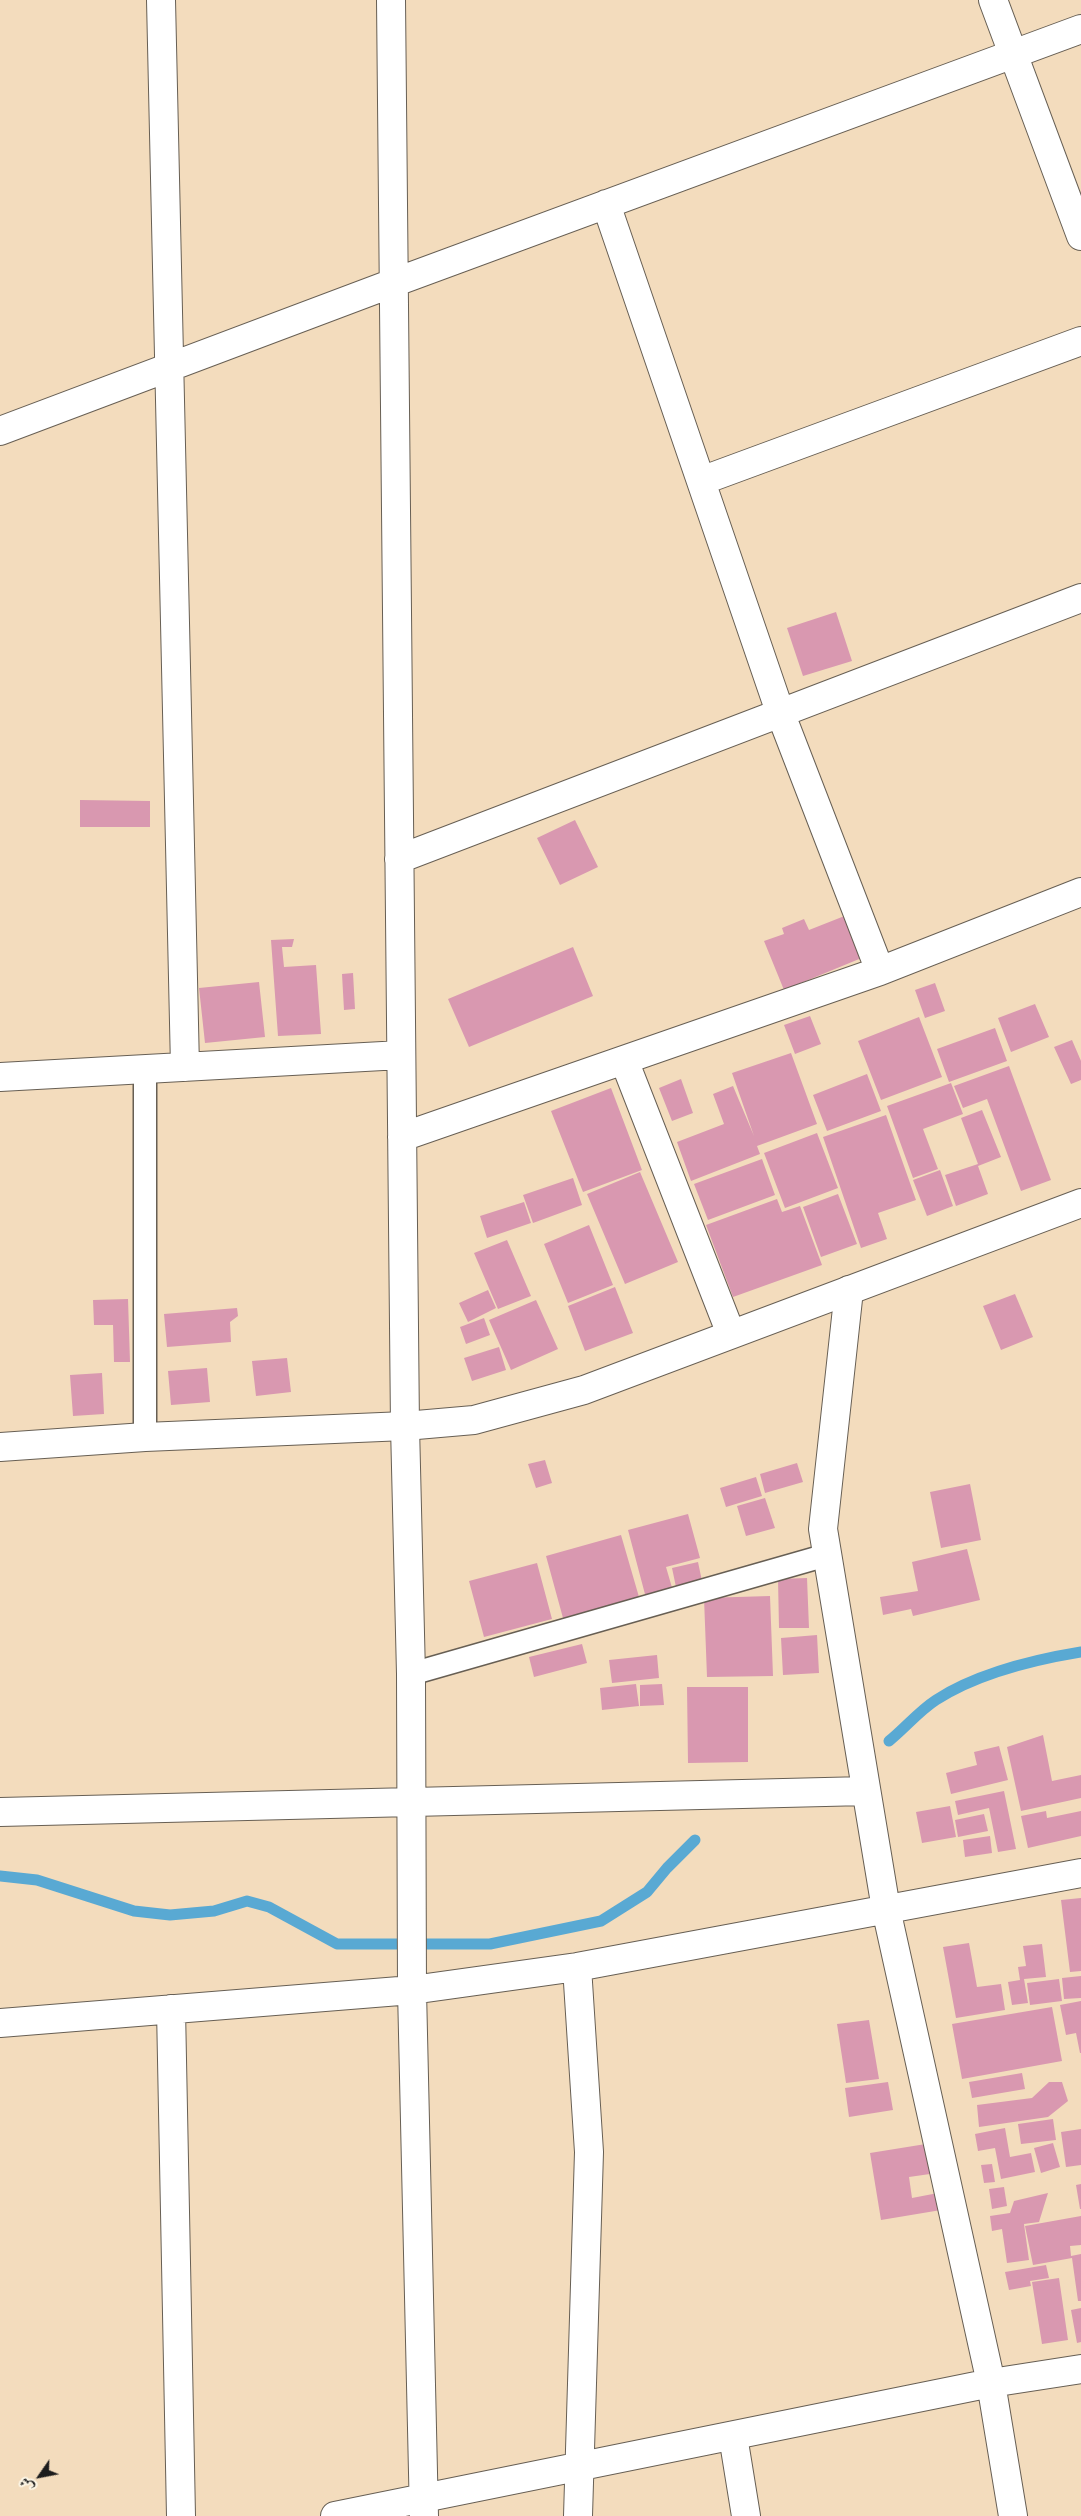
<!DOCTYPE html>
<meta charset="utf-8">
<style>
body{margin:0}
#map{position:relative;width:1081px;height:2516px;overflow:hidden;background:#f3dcbd;font-family:Alegreya,Amiri,serif}
canvas{display:block}
.north{position:absolute;left:15px;top:2451px;width:50px;height:50px;-webkit-text-stroke:4px #fcf5e5;paint-order:stroke;rotate:237deg;font-size:14px;font-weight:700;line-height:20px;text-align:center;color:#1c1c1c}
.north::after{content:'';display:block;margin:auto;width:18px;height:22px;background:#1c1c1c;clip-path:polygon(50% 0,100% 100%,50% 72%,0 100%)}
</style>
<div id="map">
<canvas width="1081" height="2516"></canvas>
<div class="north">ش</div>
</div>
<script>
const ctx = document.querySelector('canvas').getContext('2d');
ctx.lineJoin = 'round';
function trace(path, color, width, dash) {
  ctx.strokeStyle = color;
  ctx.lineWidth = width;
  ctx.lineCap = dash ? 'butt' : 'round';
  ctx.setLineDash(dash || []);
  ctx.stroke(path);
}
function fillPath(path, color) {
  ctx.fillStyle = color;
  ctx.fill(path, 'evenodd');
}
const stream = new Path2D(`
 M 889,1741 C 905,1728 919,1711 936,1700 C 978,1673 1032,1660 1081,1652
 M 0,1876 L 37,1880 L 134,1911 L 170,1915 L 214,1911 L 247,1901 L 269,1907 L 337,1944 L 490,1944 L 601,1921 L 647,1892 L 667,1868 L 695,1840`);
const building = new Path2D(`
 M 836,612 L 852,661 L 803,676 L 787,628 Z
 M 80,800 L 150,801 L 150,827 L 80,827 Z
 M 575,820 L 598,867 L 560,885 L 537,838 Z
 M 847,915 L 864,957 L 784,990 L 764,941 L 784,934 L 782,928 L 804,919 L 809,930 Z
 M 294,939 L 292,947 L 282,947 L 284,967 L 316,965 L 321,1034 L 278,1036 L 271,940 Z
 M 573,947 L 593,996 L 469,1047 L 448,999 Z
 M 353,973 L 355,1009 L 344,1010 L 342,974 Z
 M 259,982 L 265,1037 L 205,1043 L 199,988 Z
 M 935,983 L 945,1011 L 925,1018 L 915,990 Z
 M 1035,1004 L 1049,1037 L 1011,1052 L 998,1018 Z
 M 810,1016 L 821,1044 L 795,1054 L 784,1025 Z
 M 919,1017 L 942,1077 L 881,1100 L 858,1041 Z
 M 995,1028 L 1007,1061 L 949,1082 L 937,1049 Z
 M 1072,1040 L 1081,1061 L 1081,1080 L 1071,1084 L 1054,1047 Z
 M 791,1053 L 817,1124 L 757,1146 L 760,1154 L 691,1181 L 677,1142 L 724,1124 L 713,1094 L 733,1086 L 754,1136 L 732,1073 Z
 M 1009,1066 L 1051,1180 L 1021,1191 L 987,1099 L 963,1108 L 954,1086 Z
 M 867,1074 L 881,1111 L 827,1131 L 813,1095 Z
 M 681,1079 L 693,1113 L 672,1121 L 659,1088 Z
 M 951,1083 L 963,1114 L 923,1129 L 938,1169 L 913,1178 L 887,1106 Z
 M 611,1088 L 642,1170 L 583,1192 L 551,1111 Z
 M 982,1110 L 1001,1157 L 978,1166 L 988,1194 L 956,1206 L 945,1175 L 978,1164 L 961,1118 Z
 M 886,1115 L 916,1200 L 878,1213 L 887,1239 L 861,1248 L 823,1137 Z
 M 817,1133 L 838,1188 L 785,1208 L 764,1153 Z
 M 762,1159 L 775,1195 L 708,1220 L 694,1184 Z
 M 940,1170 L 953,1206 L 927,1216 L 913,1180 Z
 M 640,1172 L 678,1262 L 625,1284 L 587,1194 Z
 M 573,1178 L 582,1205 L 533,1223 L 523,1195 Z
 M 838,1194 L 857,1244 L 821,1257 L 803,1207 Z
 M 777,1199 L 782,1212 L 800,1206 L 822,1265 L 733,1297 L 706,1225 Z
 M 524,1202 L 531,1223 L 487,1238 L 480,1216 Z
 M 589,1225 L 613,1285 L 568,1303 L 544,1244 Z
 M 507,1240 L 531,1296 L 498,1309 L 474,1253 Z
 M 615,1287 L 633,1333 L 585,1351 L 568,1306 Z
 M 488,1290 L 496,1308 L 468,1322 L 459,1303 Z
 M 1015,1294 L 1033,1337 L 1001,1350 L 983,1306 Z
 M 128,1299 L 130,1362 L 114,1362 L 113,1325 L 94,1325 L 93,1300 Z
 M 536,1300 L 558,1349 L 511,1370 L 489,1320 Z
 M 237,1308 L 238,1316 L 230,1322 L 231,1342 L 167,1347 L 164,1314 Z
 M 484,1318 L 490,1335 L 466,1344 L 460,1327 Z
 M 499,1347 L 506,1370 L 472,1381 L 464,1358 Z
 M 287,1358 L 291,1392 L 256,1396 L 252,1361 Z
 M 207,1368 L 210,1402 L 171,1405 L 168,1371 Z
 M 102,1373 L 104,1414 L 73,1416 L 70,1375 Z
 M 545,1460 L 552,1483 L 536,1488 L 528,1464 Z
 M 797,1463 L 803,1482 L 765,1493 L 760,1474 Z
 M 756,1477 L 762,1496 L 726,1507 L 720,1488 Z
 M 970,1484 L 981,1540 L 941,1548 L 930,1492 Z
 M 765,1498 L 775,1528 L 746,1536 L 737,1506 Z
 M 688,1514 L 700,1558 L 666,1567 L 673,1591 L 646,1598 L 628,1530 Z
 M 621,1535 L 639,1597 L 563,1618 L 546,1556 Z
 M 967,1549 L 980,1600 L 913,1616 L 911,1609 L 883,1615 L 880,1597 L 918,1591 L 912,1562 Z
 M 698,1562 L 702,1581 L 676,1587 L 672,1568 Z
 M 537,1563 L 552,1619 L 484,1637 L 469,1581 Z
 M 807,1578 L 809,1628 L 779,1628 L 778,1579 Z
 M 770,1596 L 773,1676 L 707,1677 L 704,1598 Z
 M 817,1635 L 819,1673 L 783,1675 L 781,1638 Z
 M 582,1644 L 587,1663 L 534,1677 L 529,1657 Z
 M 657,1655 L 659,1678 L 612,1683 L 609,1660 Z
 M 636,1684 L 639,1706 L 602,1710 L 600,1688 Z
 M 662,1684 L 664,1705 L 640,1706 L 640,1685 Z
 M 687,1687 L 748,1687 L 748,1762 L 688,1763 Z
 M 1043,1735 L 1052,1781 L 1081,1775 L 1081,1798 L 1021,1811 L 1007,1747 Z
 M 999,1746 L 1008,1780 L 951,1794 L 946,1773 L 977,1765 L 974,1752 Z
 M 1004,1791 L 1016,1849 L 998,1852 L 989,1808 L 958,1815 L 955,1801 Z
 M 950,1806 L 956,1837 L 922,1843 L 916,1812 Z
 M 1046,1811 L 1047,1818 L 1081,1811 L 1081,1836 L 1028,1848 L 1021,1816 Z
 M 984,1814 L 988,1831 L 958,1837 L 955,1820 Z
 M 990,1836 L 992,1853 L 965,1857 L 963,1840 Z
 M 1081,1898 L 1081,1971 L 1070,1972 L 1061,1900 Z
 M 969,1943 L 977,1987 L 1001,1984 L 1005,2010 L 956,2018 L 943,1947 Z
 M 1042,1944 L 1046,1977 L 1024,1979 L 1028,2003 L 1012,2005 L 1008,1982 L 1020,1980 L 1018,1967 L 1026,1966 L 1023,1946 Z
 M 1081,1976 L 1081,1998 L 1064,1999 L 1062,1978 Z
 M 1059,1979 L 1062,2001 L 1030,2005 L 1027,1983 Z
 M 1081,2001 L 1081,2053 L 1080,2053 L 1076,2033 L 1066,2035 L 1060,2005 Z
 M 1052,2007 L 1062,2061 L 962,2079 L 952,2024 Z
 M 869,2020 L 879,2079 L 846,2083 L 837,2024 Z
 M 1022,2073 L 1025,2089 L 972,2098 L 969,2082 Z
 M 888,2082 L 893,2110 L 849,2117 L 845,2088 Z
 M 1049,2082 L 1062,2082 L 1068,2101 L 1048,2117 L 979,2127 L 977,2105 L 1032,2098 Z
 M 1053,2119 L 1056,2140 L 1021,2144 L 1018,2124 Z
 M 1005,2128 L 1010,2157 L 1031,2153 L 1035,2172 L 1001,2179 L 995,2148 L 978,2151 L 975,2134 Z
 M 1081,2129 L 1081,2165 L 1066,2167 L 1061,2132 Z
 M 932,2143 L 937,2173 L 909,2177 L 912,2198 L 938,2193 L 941,2210 L 881,2220 L 870,2153 Z
 M 1053,2143 L 1060,2167 L 1041,2173 L 1034,2148 Z
 M 992,2164 L 995,2182 L 984,2183 L 981,2165 Z
 M 1081,2184 L 1081,2209 L 1080,2209 L 1076,2185 Z
 M 1004,2187 L 1007,2206 L 992,2209 L 989,2189 Z
 M 1048,2193 L 1039,2222 L 1024,2224 L 1029,2260 L 1007,2263 L 1002,2229 L 992,2231 L 990,2216 L 1010,2213 L 1014,2201 Z
 M 1081,2216 L 1081,2245 L 1070,2246 L 1071,2256 L 1081,2254 L 1081,2301 L 1078,2301 L 1072,2258 L 1033,2265 L 1025,2226 Z
 M 1046,2265 L 1049,2278 L 1030,2281 L 1031,2286 L 1009,2290 L 1005,2272 Z
 M 1059,2278 L 1068,2340 L 1042,2344 L 1032,2282 Z
 M 1081,2308 L 1081,2342 L 1077,2343 L 1071,2310 Z`);
const service = new Path2D(`
 M 145,1069 L 145,1437
 M 411,1674 L 827,1555`);
const minor = new Path2D(`
 M 161,0 L 185,1067
 M 391,0 L 405,1426 L 411,1674 L 412,1990 L 424,2516
 M 993,0 L 1081,236
 M 606,204 L 780,712 L 880,971
 M 0,431 L 393,283 L 1081,29
 M 701,481 L 1081,341
 M 399,859 L 1081,598
 M 624,1060 L 731,1334
 M 0,1077 L 401,1055
 M 402,1137 L 880,971 L 1081,892
 M 849,1290 L 823,1529 L 886,1909 L 991,2383 L 1013,2516
 M 0,1812 L 866,1791
 M 577,1967 L 589,2152 L 578,2516
 M 171,2009 L 181,2516
 M 0,2023 L 412,1990 L 577,1967 L 1081,1873
 M 733,2436 L 746,2516
 M 335,2516 L 991,2383 L 1081,2369`);
const tertiary = new Path2D(`
 M 0,1447 L 145,1437 L 405,1426 L 474,1420 L 584,1390 L 1081,1203`);
trace(stream, '#59a9d3', 11);
fillPath(building, '#d998b0');
trace(service, '#675f54', 25);
trace(minor, '#675f54', 30);
trace(tertiary, '#675f54', 30);
trace(service, '#fff', 22);
trace(minor, '#fff', 28);
trace(tertiary, '#fff', 28);
</script>
